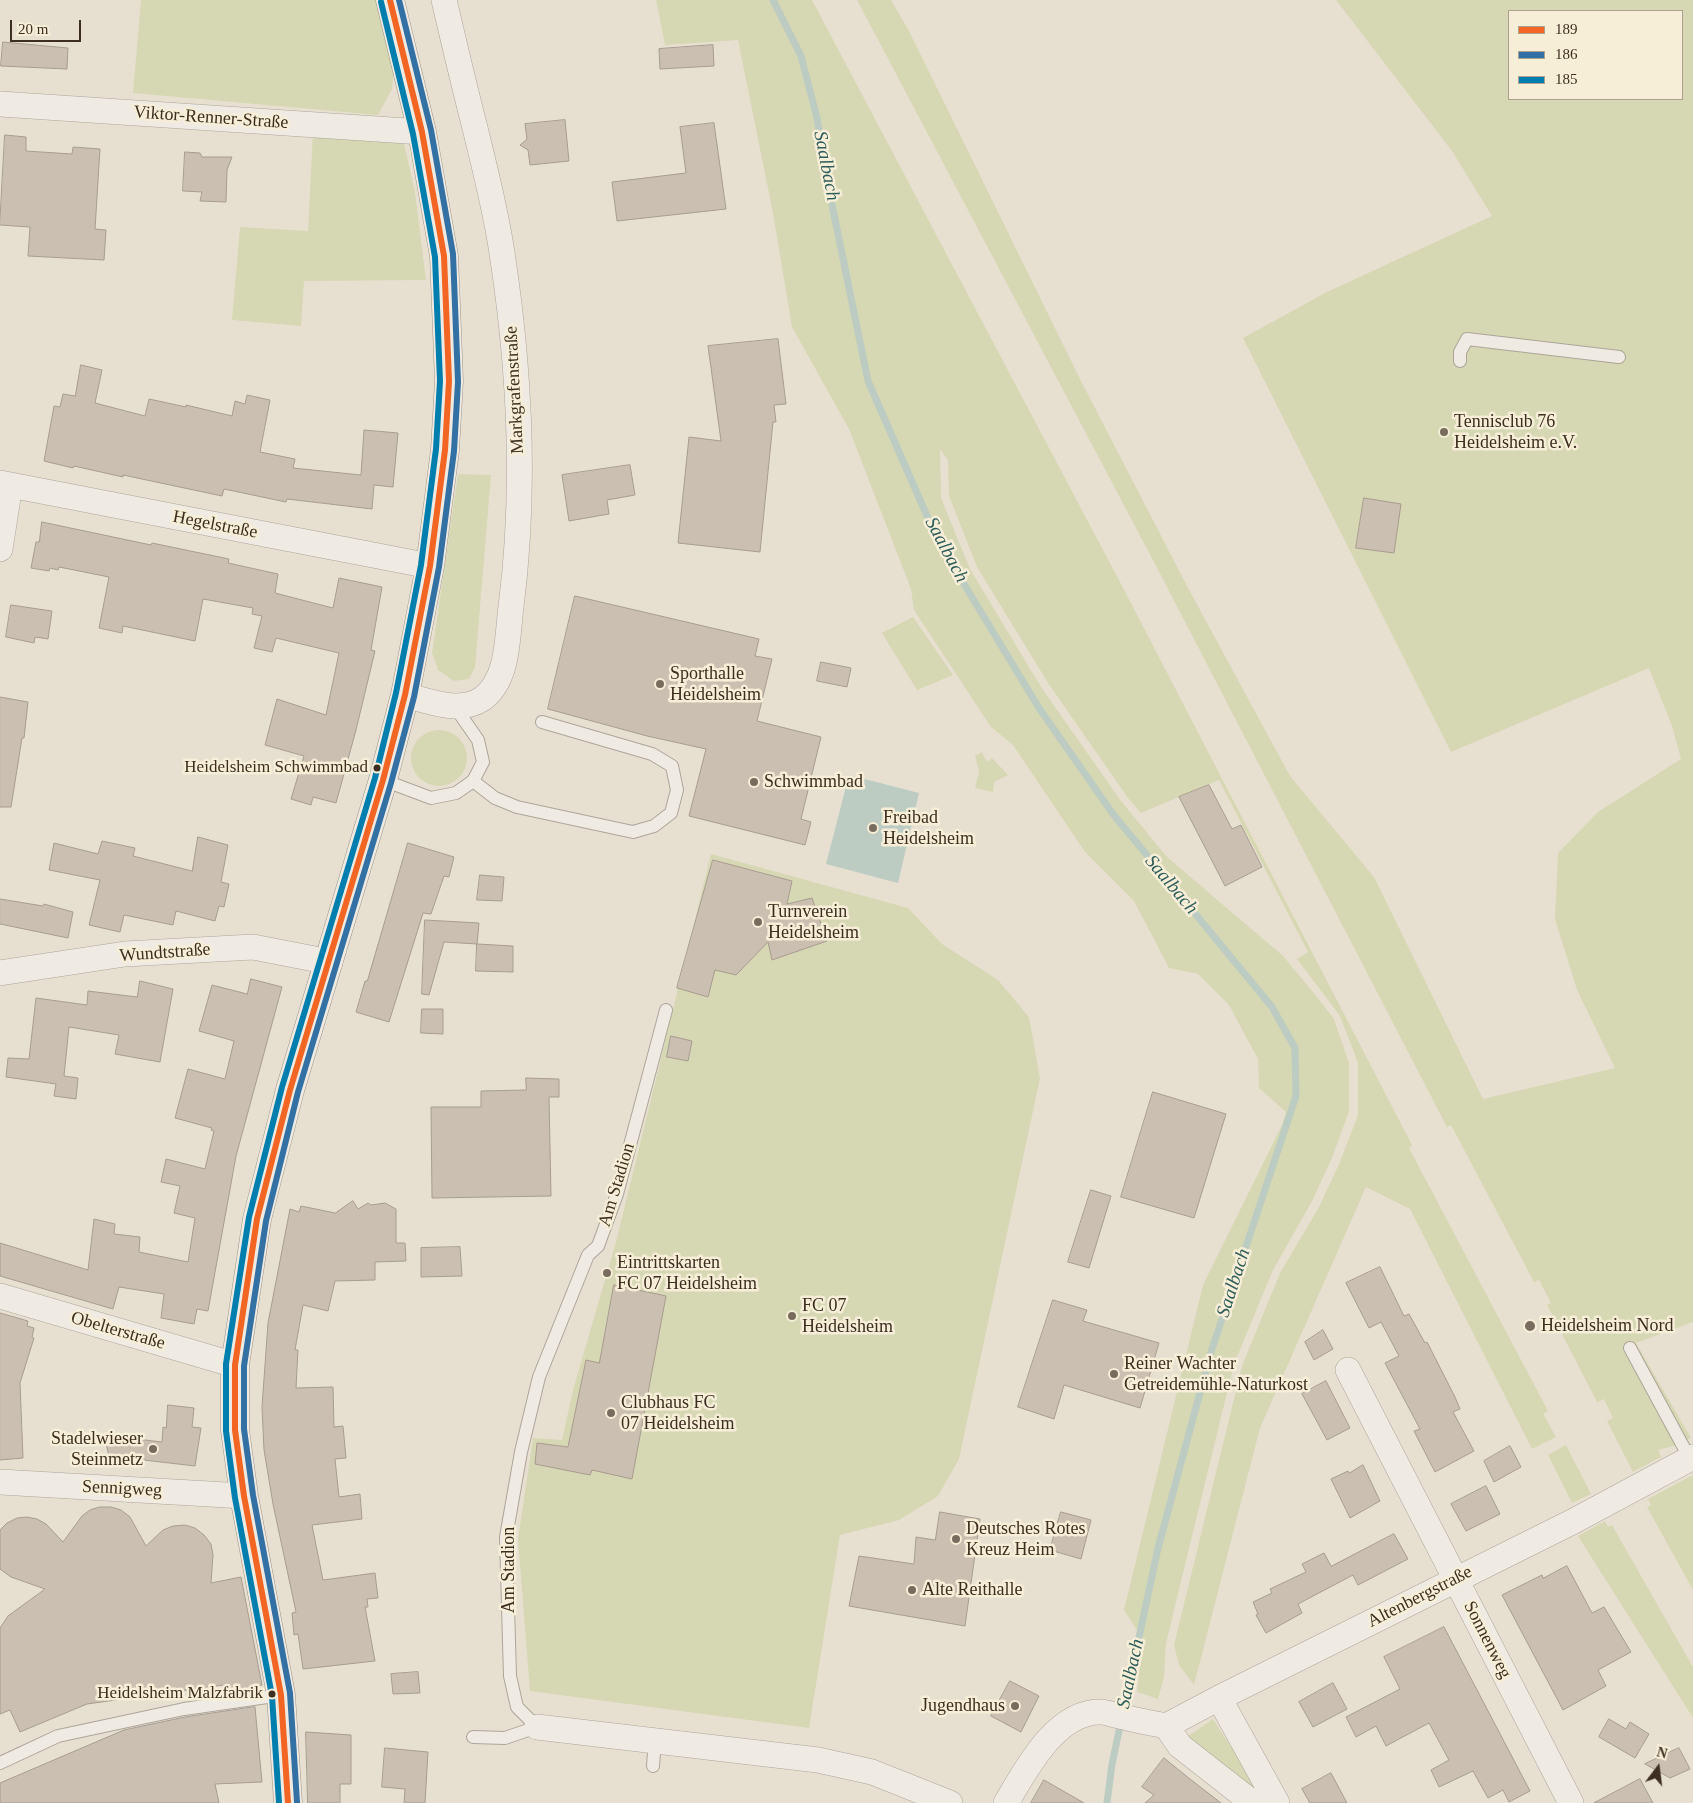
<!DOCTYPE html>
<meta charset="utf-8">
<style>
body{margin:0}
#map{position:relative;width:1693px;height:1803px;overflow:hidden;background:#e7e0d1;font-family:"Times New Roman",serif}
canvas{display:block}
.legend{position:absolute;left:1508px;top:10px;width:175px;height:90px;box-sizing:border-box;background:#f7eed8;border:1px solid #ada18e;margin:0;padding:6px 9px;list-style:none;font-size:15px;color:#3d2e20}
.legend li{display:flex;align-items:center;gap:10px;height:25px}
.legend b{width:25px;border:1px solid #ada18e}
.north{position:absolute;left:1633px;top:1743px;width:50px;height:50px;-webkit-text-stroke:4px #f7eed8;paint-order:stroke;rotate:15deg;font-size:14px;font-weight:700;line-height:20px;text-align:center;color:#3d2e20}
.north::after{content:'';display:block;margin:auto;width:18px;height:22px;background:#3d2e20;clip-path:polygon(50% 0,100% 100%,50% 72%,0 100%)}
.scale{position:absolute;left:10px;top:20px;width:71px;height:22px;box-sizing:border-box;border:2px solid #3d2e20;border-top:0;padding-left:6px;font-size:15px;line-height:18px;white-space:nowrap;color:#3d2e20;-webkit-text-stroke:4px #f7eed8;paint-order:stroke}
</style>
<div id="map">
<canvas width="1693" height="1803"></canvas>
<ul class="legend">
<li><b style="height:6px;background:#f26522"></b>189</li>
<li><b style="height:6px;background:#3371a5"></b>186</li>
<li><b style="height:6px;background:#007fae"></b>185</li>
</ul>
<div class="north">N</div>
<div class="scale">20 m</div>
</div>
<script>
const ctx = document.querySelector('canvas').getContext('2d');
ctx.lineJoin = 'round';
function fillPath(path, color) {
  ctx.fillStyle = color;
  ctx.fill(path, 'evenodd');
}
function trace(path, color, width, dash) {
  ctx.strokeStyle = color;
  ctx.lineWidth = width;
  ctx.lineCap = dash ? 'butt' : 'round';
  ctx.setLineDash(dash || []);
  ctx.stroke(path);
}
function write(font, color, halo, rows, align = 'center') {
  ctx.font = font + ' "Times New Roman",serif';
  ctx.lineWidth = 5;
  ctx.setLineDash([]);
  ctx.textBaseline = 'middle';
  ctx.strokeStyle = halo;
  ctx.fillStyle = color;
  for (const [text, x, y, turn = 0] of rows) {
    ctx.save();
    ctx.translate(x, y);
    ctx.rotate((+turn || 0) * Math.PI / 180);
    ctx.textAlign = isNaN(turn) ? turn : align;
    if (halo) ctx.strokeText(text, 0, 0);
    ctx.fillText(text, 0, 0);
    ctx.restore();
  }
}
const green = new Path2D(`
 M 141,0 L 377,0 L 394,70 L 392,89 L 378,115 L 133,93 Z
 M 656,0 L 812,0 L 1120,582 L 1412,1145 L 1409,1148 L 1548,1411 L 1543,1414 L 1556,1437 L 1532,1449 L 1410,1209 L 1366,1187 L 1260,1428 L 1194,1685 L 1179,1665 L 1174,1645 L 1242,1366 L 1280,1273 L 1319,1207 L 1340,1162 L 1358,1115 L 1358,1063 L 1340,1016 L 1297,959 L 1308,952 L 1219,780 L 1141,813 L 1128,798 L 1048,683 L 977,567 L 949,496 L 948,460 L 940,449 L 941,498 L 970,569 L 1041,687 L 1121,801 L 1167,857 L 1282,955 L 1309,987 L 1334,1019 L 1349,1063 L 1349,1111 L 1332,1158 L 1311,1203 L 1273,1270 L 1234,1364 L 1166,1643 L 1164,1677 L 1158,1699 L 1137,1692 L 1143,1639 L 1124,1610 L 1203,1285 L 1282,1125 L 1286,1112 L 1259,1088 L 1258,1059 L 1229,1005 L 1198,974 L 1169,968 L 1134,901 L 1085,852 L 1013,745 L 991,727 L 914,610 L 911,589 L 849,429 L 792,327 L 773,213 L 738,40 L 665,45 Z
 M 857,0 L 891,0 L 909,31 L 1080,379 L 1187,586 L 1290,776 L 1374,877 L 1483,1099 L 1615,1068 L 1577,990 L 1555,919 L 1558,853 L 1598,812 L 1681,759 L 1672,726 L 1649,668 L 1451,752 L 1243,338 L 1327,292 L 1492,216 L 1452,151 L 1336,0 L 1693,0 L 1693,1322 L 1636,1343 L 1691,1438 L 1677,1445 L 1658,1450 L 1661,1457 L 1633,1472 L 1607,1421 L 1613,1418 L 1604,1399 L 1597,1402 L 1547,1305 L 1551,1303 L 1539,1280 L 1534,1282 L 1451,1125 L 1447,1127 L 1155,564 ZM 1509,11 L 1682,11 L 1682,99 L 1509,99 Z
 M 313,133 L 403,139 L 415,192 L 426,280 L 304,281 L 301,326 L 232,320 L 240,227 L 308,231 Z
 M 458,474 L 491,475 L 475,667 L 469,679 L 454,681 L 438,670 L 432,653 Z
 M 913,617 L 953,675 L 917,690 L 882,633 Z
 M411 758a28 28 0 1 1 56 0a28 28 0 1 1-56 0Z
 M 982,752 L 987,762 L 992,758 L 1008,775 L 994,782 L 993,792 L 975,788 L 979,771 L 975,756 Z
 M 711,854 L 908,908 L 942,944 L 998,980 L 1029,1017 L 1040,1078 L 959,1459 L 938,1496 L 899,1520 L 840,1535 L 809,1728 L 530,1691 L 518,1539 L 533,1438 L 562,1440 L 573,1390 L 616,1242 Z
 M 1566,1445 L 1591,1494 L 1572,1503 L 1548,1455 Z
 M 1693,1475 L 1693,1590 L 1647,1507 L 1651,1505 L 1648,1499 Z
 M 1605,1521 L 1608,1527 L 1612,1525 L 1693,1667 L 1693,1718 L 1578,1536 Z
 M 1213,1719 L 1260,1793 L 1187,1737 Z`);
const water = new Path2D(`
 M 849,775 L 919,793 L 898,883 L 826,864 Z`);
const stream = new Path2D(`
 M 773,0 L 801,56 L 817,118 L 828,185 L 868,381 L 938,541 L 1039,708 L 1113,814 L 1272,1007 L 1295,1048 L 1296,1096 L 1211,1352 L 1158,1548 L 1112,1764 L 1107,1803`);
const building = new Path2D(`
 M 3,42 L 68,48 L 67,69 L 1,66 Z
 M 713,45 L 714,66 L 660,69 L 659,49 Z
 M 565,120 L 569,161 L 530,165 L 528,150 L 520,145 L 527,139 L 525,124 Z
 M 714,123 L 726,209 L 617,221 L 612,182 L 686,173 L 680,127 Z
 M 5,135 L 26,137 L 26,151 L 72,154 L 73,147 L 100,149 L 95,229 L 106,230 L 104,260 L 28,256 L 30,227 L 0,225 Z
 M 185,152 L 200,153 L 202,157 L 232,157 L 227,170 L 226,202 L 200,201 L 202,192 L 183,191 Z
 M 778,339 L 786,404 L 774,405 L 776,422 L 773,422 L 760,552 L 678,543 L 689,437 L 721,441 L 708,346 Z
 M 81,365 L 102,370 L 95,403 L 145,416 L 149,399 L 186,407 L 186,405 L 232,416 L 235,401 L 245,404 L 247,395 L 270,400 L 260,452 L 295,459 L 293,468 L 361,475 L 364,430 L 398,433 L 393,487 L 374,485 L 372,509 L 287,499 L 286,502 L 224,489 L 222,496 L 123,475 L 123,477 L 74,466 L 73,468 L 44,461 L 54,406 L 60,407 L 63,394 L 75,396 Z
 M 630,465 L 635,495 L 607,500 L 609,514 L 569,521 L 562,475 Z
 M 1364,498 L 1401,504 L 1394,553 L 1356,548 Z
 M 42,522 L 151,545 L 152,543 L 229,559 L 228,563 L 278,574 L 275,593 L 333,608 L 339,578 L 382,587 L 371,650 L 375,651 L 356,730 L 336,803 L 313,797 L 311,805 L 291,799 L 304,756 L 265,745 L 277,699 L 326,715 L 339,653 L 276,638 L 272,652 L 254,648 L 262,616 L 252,614 L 253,608 L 203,599 L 195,641 L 123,626 L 122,633 L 99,628 L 109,577 L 59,567 L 58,570 L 50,568 L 49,571 L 31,568 L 36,542 L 39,542 Z
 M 575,596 L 759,639 L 755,656 L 772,659 L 757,721 L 821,737 L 801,819 L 811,822 L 805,845 L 689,816 L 706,749 L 647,736 L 548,709 Z
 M 11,605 L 52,611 L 48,639 L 35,637 L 34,643 L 6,637 Z
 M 821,662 L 851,668 L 847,687 L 817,681 Z
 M 0,697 L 28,702 L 24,738 L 22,738 L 11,807 L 0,807 Z
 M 1209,785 L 1232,829 L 1241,825 L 1262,867 L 1225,886 L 1179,797 Z
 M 198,837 L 228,845 L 221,882 L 229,884 L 224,907 L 219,906 L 215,921 L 176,911 L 173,925 L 124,915 L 120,932 L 89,925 L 100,880 L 49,870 L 54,843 L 98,854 L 102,841 L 135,848 L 133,856 L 192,871 Z
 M 408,843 L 454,857 L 449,877 L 444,876 L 431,914 L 423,913 L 389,1022 L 356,1012 L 365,981 L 367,981 Z
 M 713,860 L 792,881 L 787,904 L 812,898 L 827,941 L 772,960 L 768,942 L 736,975 L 715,970 L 708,997 L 677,988 Z
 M 480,875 L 504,877 L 502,901 L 477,900 Z
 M 0,899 L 43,906 L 44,904 L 73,912 L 68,938 L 0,924 Z
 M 425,920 L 479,923 L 477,944 L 444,942 L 429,995 L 422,994 Z
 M 477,944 L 513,946 L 513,972 L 476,971 Z
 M 251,979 L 282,987 L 236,1156 L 208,1311 L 197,1309 L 194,1324 L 161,1318 L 164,1294 L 119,1287 L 113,1309 L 0,1276 L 0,1243 L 88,1270 L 94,1219 L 115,1224 L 114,1234 L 140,1237 L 139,1252 L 188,1262 L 195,1218 L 174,1213 L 180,1186 L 161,1182 L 166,1159 L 205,1169 L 214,1131 L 211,1130 L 212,1128 L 175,1118 L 188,1069 L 225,1079 L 234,1041 L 199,1031 L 212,985 L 247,994 Z
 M 140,981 L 173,989 L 160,1062 L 115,1054 L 119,1035 L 69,1027 L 64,1076 L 78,1078 L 76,1099 L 54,1096 L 56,1084 L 6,1077 L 8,1058 L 29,1059 L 36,998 L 87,1005 L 88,991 L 137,997 Z
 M 422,1009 L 443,1009 L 443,1034 L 421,1033 Z
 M 671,1036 L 692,1041 L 688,1061 L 667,1057 Z
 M 526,1078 L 559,1079 L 559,1097 L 549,1097 L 551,1196 L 432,1198 L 431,1107 L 481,1107 L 481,1091 L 526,1090 Z
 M 1153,1092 L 1226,1114 L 1194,1218 L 1121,1197 Z
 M 1091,1190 L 1111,1196 L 1089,1268 L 1068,1262 Z
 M 353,1201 L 358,1209 L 368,1203 L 371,1205 L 385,1203 L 396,1209 L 396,1243 L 405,1243 L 406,1261 L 375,1262 L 375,1280 L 335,1281 L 328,1311 L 303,1305 L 295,1350 L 298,1350 L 296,1388 L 333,1387 L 334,1427 L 343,1426 L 346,1458 L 335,1459 L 339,1497 L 360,1494 L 362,1519 L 312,1525 L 323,1580 L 375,1573 L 378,1598 L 367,1599 L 368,1607 L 365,1607 L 375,1661 L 303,1669 L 298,1634 L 294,1635 L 292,1613 L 296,1612 L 273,1504 L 264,1450 L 262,1407 L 268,1323 L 290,1209 L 299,1212 L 301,1206 L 335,1213 Z
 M 460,1247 L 462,1276 L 421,1277 L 421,1248 Z
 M 1380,1267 L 1404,1316 L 1409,1314 L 1425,1343 L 1427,1342 L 1455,1397 L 1460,1409 L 1453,1412 L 1474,1451 L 1435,1472 L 1414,1431 L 1420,1429 L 1385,1363 L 1399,1356 L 1381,1322 L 1369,1328 L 1346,1283 Z
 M 614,1285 L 666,1296 L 632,1479 L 592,1470 L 590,1475 L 535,1464 L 537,1443 L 568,1447 L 586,1360 L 599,1363 Z
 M 1053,1300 L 1087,1310 L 1083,1321 L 1159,1343 L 1140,1408 L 1064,1385 L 1054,1419 L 1018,1407 Z
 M 0,1313 L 28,1321 L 27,1326 L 34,1328 L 32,1337 L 34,1338 L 20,1383 L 23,1458 L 0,1460 Z
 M 1323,1330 L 1333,1349 L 1314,1360 L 1305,1342 Z
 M 1326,1381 L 1350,1428 L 1327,1440 L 1302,1394 Z
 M 168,1405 L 194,1408 L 192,1427 L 201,1428 L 195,1466 L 109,1456 L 104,1435 L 162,1442 L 163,1427 L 166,1428 Z
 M 1510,1446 L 1521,1467 L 1494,1482 L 1484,1461 Z
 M 1363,1465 L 1380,1501 L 1350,1518 L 1331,1479 L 1348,1471 L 1349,1473 Z
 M 1486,1486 L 1500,1514 L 1466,1531 L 1451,1504 Z
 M 100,1507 L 111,1507 L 121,1510 L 130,1517 L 146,1546 L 163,1530 L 173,1526 L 185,1525 L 195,1528 L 204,1535 L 211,1544 L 213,1555 L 211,1583 L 241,1577 L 262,1685 L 253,1687 L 254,1691 L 198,1699 L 224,1688 L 223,1685 L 87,1704 L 20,1732 L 10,1710 L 0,1714 L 0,1628 L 8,1616 L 45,1589 L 11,1577 L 0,1569 L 0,1530 L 7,1523 L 17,1518 L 27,1517 L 37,1519 L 46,1524 L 63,1542 L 82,1516 L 90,1510 Z
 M 940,1512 L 980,1519 L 965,1626 L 849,1606 L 859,1556 L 914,1564 L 916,1537 L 935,1540 Z
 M 1061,1512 L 1091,1520 L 1081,1559 L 1050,1550 Z
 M 1394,1534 L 1408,1559 L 1358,1585 L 1353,1575 L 1298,1604 L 1302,1613 L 1266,1633 L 1256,1615 L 1258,1614 L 1253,1602 L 1272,1593 L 1270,1589 L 1306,1572 L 1302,1564 L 1324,1553 L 1331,1566 Z
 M 1567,1566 L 1592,1613 L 1604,1607 L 1631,1652 L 1598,1670 L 1606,1686 L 1563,1710 L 1502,1595 L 1542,1575 L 1543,1578 Z
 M 1444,1627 L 1530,1791 L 1509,1802 L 1503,1790 L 1488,1798 L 1473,1771 L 1439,1787 L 1431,1770 L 1449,1760 L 1429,1723 L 1386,1746 L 1376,1726 L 1356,1737 L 1346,1717 L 1400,1689 L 1384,1657 Z
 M 418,1672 L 420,1693 L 393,1694 L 391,1674 Z
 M 1010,1681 L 1039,1696 L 1021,1732 L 991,1716 Z
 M 1333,1683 L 1347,1709 L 1313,1727 L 1299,1702 Z
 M 255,1707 L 262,1782 L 215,1784 L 219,1803 L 0,1803 L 0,1783 L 124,1730 L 185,1717 Z
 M 1609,1719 L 1626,1729 L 1630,1722 L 1649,1734 L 1635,1758 L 1599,1737 Z
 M 306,1732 L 351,1735 L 351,1784 L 340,1784 L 340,1803 L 308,1803 Z
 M 385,1748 L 428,1752 L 425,1803 L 404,1803 L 405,1789 L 382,1787 Z
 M 1679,1748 L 1690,1769 L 1670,1778 L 1645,1764 Z
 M 1164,1758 L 1190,1779 L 1221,1803 L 1145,1803 L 1154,1795 L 1142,1787 Z
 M 1331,1773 L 1347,1803 L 1310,1803 L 1302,1789 Z
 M 1640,1779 L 1653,1803 L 1594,1803 Z
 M 1044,1780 L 1084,1803 L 1031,1803 Z`);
const lane = new Path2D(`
 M 1460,361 L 1460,352 L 1467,339 L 1619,357
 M 455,707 L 478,740 L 483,762 L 473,781
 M 383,780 L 431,798 L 456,793 L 473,781 L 495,798 L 517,807 L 633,832 L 654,826 L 671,813 L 677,790 L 672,766 L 652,754 L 542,722
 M 1630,1348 L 1690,1459
 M 473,1737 L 505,1738 L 537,1727 L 517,1707 L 510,1676 L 506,1537 L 521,1452 L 539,1377 L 588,1255 L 598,1246 L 617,1194 L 666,1010
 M 0,1763 L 58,1736 L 184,1709 L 281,1695
 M 653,1766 L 655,1740`);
const street = new Path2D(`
 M 0,104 L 422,132
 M 0,483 L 430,566
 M 0,549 L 10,485
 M 405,695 C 429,701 459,714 482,699 C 509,680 507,637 511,607 C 526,489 520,370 502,253 C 496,211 485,169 475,128 C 464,85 454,43 444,0
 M 0,973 L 125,954 L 253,947 L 330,962
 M 0,1296 L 235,1365
 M 1348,1370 L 1571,1803
 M 0,1482 L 244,1496
 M 1219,1698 L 1277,1803
 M 1166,1726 L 1180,1746 L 1253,1803
 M 537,1727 L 818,1760 L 872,1772 L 950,1803
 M 1006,1803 C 1026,1770 1056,1710 1102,1712 C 1109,1713 1117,1716 1124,1717 C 1138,1721 1152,1723 1166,1726 L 1219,1698 L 1572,1522 L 1693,1457`);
const secondary = new Path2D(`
 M 288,1803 L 281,1695 L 244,1496 L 235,1430 L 235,1365 L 257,1219 L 290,1090 L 383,780 L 405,695 L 430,566 L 445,450 L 449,381 L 444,256 L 422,132 L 390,0`);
const bus1 = new Path2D(`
 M 288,1803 L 281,1695 L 244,1496 L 235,1430 L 235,1365 L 257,1219 L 290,1090 L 383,780 L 405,695 L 430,566 L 445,450 L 449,381 L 444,256 L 422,132 L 390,0`);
const bus2 = new Path2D(`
 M 297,1802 L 290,1693 L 253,1495 L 244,1429 L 244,1366 L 266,1221 L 298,1092 L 391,783 L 414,697 L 439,567 L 454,451 L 458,382 L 453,254 L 431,130 L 399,0`);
const bus3 = new Path2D(`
 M 279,1803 L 272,1696 L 235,1498 L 226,1431 L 226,1364 L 249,1217 L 282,1087 L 375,778 L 396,693 L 421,565 L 436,449 L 440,381 L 435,257 L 413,134 L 381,2`);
const markers = [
 [1444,432,5,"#786c5e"],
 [660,684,5,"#786c5e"],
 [377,768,4.5,"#3d2e20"],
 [754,782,5,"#786c5e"],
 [873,828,5,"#786c5e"],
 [758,922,5,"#786c5e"],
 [607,1273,5,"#786c5e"],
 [792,1316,5,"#786c5e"],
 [1530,1326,6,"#786c5e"],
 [1114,1374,5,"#786c5e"],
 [611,1413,5,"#786c5e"],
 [153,1449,5,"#786c5e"],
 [956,1539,5,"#786c5e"],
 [912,1590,5,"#786c5e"],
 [272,1694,4.5,"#3d2e20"],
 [1015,1706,5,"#786c5e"]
];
const busNames = [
 ["Heidelsheim Schwimmbad",368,768],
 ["Heidelsheim Malzfabrik",263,1694]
];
const streetNames = [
 ["Viktor-Renner-Straße",211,118,4],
 ["Markgrafenstraße",515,390,-93],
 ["Hegelstraße",215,525,11],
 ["Wundtstraße",165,953,-4],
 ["Am Stadion",617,1185,-73],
 ["Obelterstraße",118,1331,16],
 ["Sennigweg",122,1489,3],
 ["Am Stadion",509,1570,-90],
 ["Altenbergstraße",1420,1597,-27],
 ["Sonnenweg",1487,1640,63]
];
const poiNames = [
 ["Tennisclub 76",1454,422],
 ["Heidelsheim e.V.",1454,443],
 ["Sporthalle",670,674],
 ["Heidelsheim",670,695],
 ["Schwimmbad",764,782],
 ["Freibad",883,818],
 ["Heidelsheim",883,839],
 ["Turnverein",768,912],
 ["Heidelsheim",768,933],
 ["Eintrittskarten",617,1263],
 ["FC 07 Heidelsheim",617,1284],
 ["FC 07",802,1306],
 ["Heidelsheim",802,1327],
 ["Heidelsheim Nord",1541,1326],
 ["Reiner Wachter",1124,1364],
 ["Getreidemühle-Naturkost",1124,1385],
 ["Clubhaus FC",621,1403],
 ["07 Heidelsheim",621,1424],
 ["Stadelwieser",143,1439,"right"],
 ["Steinmetz",143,1460,"right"],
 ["Deutsches Rotes",966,1529],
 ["Kreuz Heim",966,1550],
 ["Alte Reithalle",922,1590],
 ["Jugendhaus",1005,1706,"right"]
];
const waterNames = [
 ["Saalbach",826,166,79],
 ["Saalbach",946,550,62],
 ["Saalbach",1171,885,50],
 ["Saalbach",1234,1283,-72],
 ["Saalbach",1131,1674,-78]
];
fillPath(green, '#d6d7b3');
fillPath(water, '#bcccc2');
trace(stream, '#bcccc2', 7);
fillPath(building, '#cbbfb2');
trace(building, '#a89c90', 1);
trace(lane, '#ada599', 14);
trace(street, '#ada599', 26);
trace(secondary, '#9c958a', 29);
trace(lane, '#efebe3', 12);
trace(street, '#efebe3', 25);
trace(secondary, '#efebe3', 28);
trace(bus1, '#f26522', 6);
trace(bus2, '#3371a5', 6);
trace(bus3, '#007fae', 6);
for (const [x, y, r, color] of markers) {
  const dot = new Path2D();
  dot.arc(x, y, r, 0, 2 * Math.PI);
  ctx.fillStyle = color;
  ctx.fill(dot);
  trace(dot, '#f7eed8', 2);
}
write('17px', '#3d2e20', '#f7eed8', busNames, 'right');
write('18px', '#3d2e20', '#f7eed8', streetNames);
write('18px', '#3d2e20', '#f7eed8', poiNames, 'left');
write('italic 19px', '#2f5d5a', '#f7eed8', waterNames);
</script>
